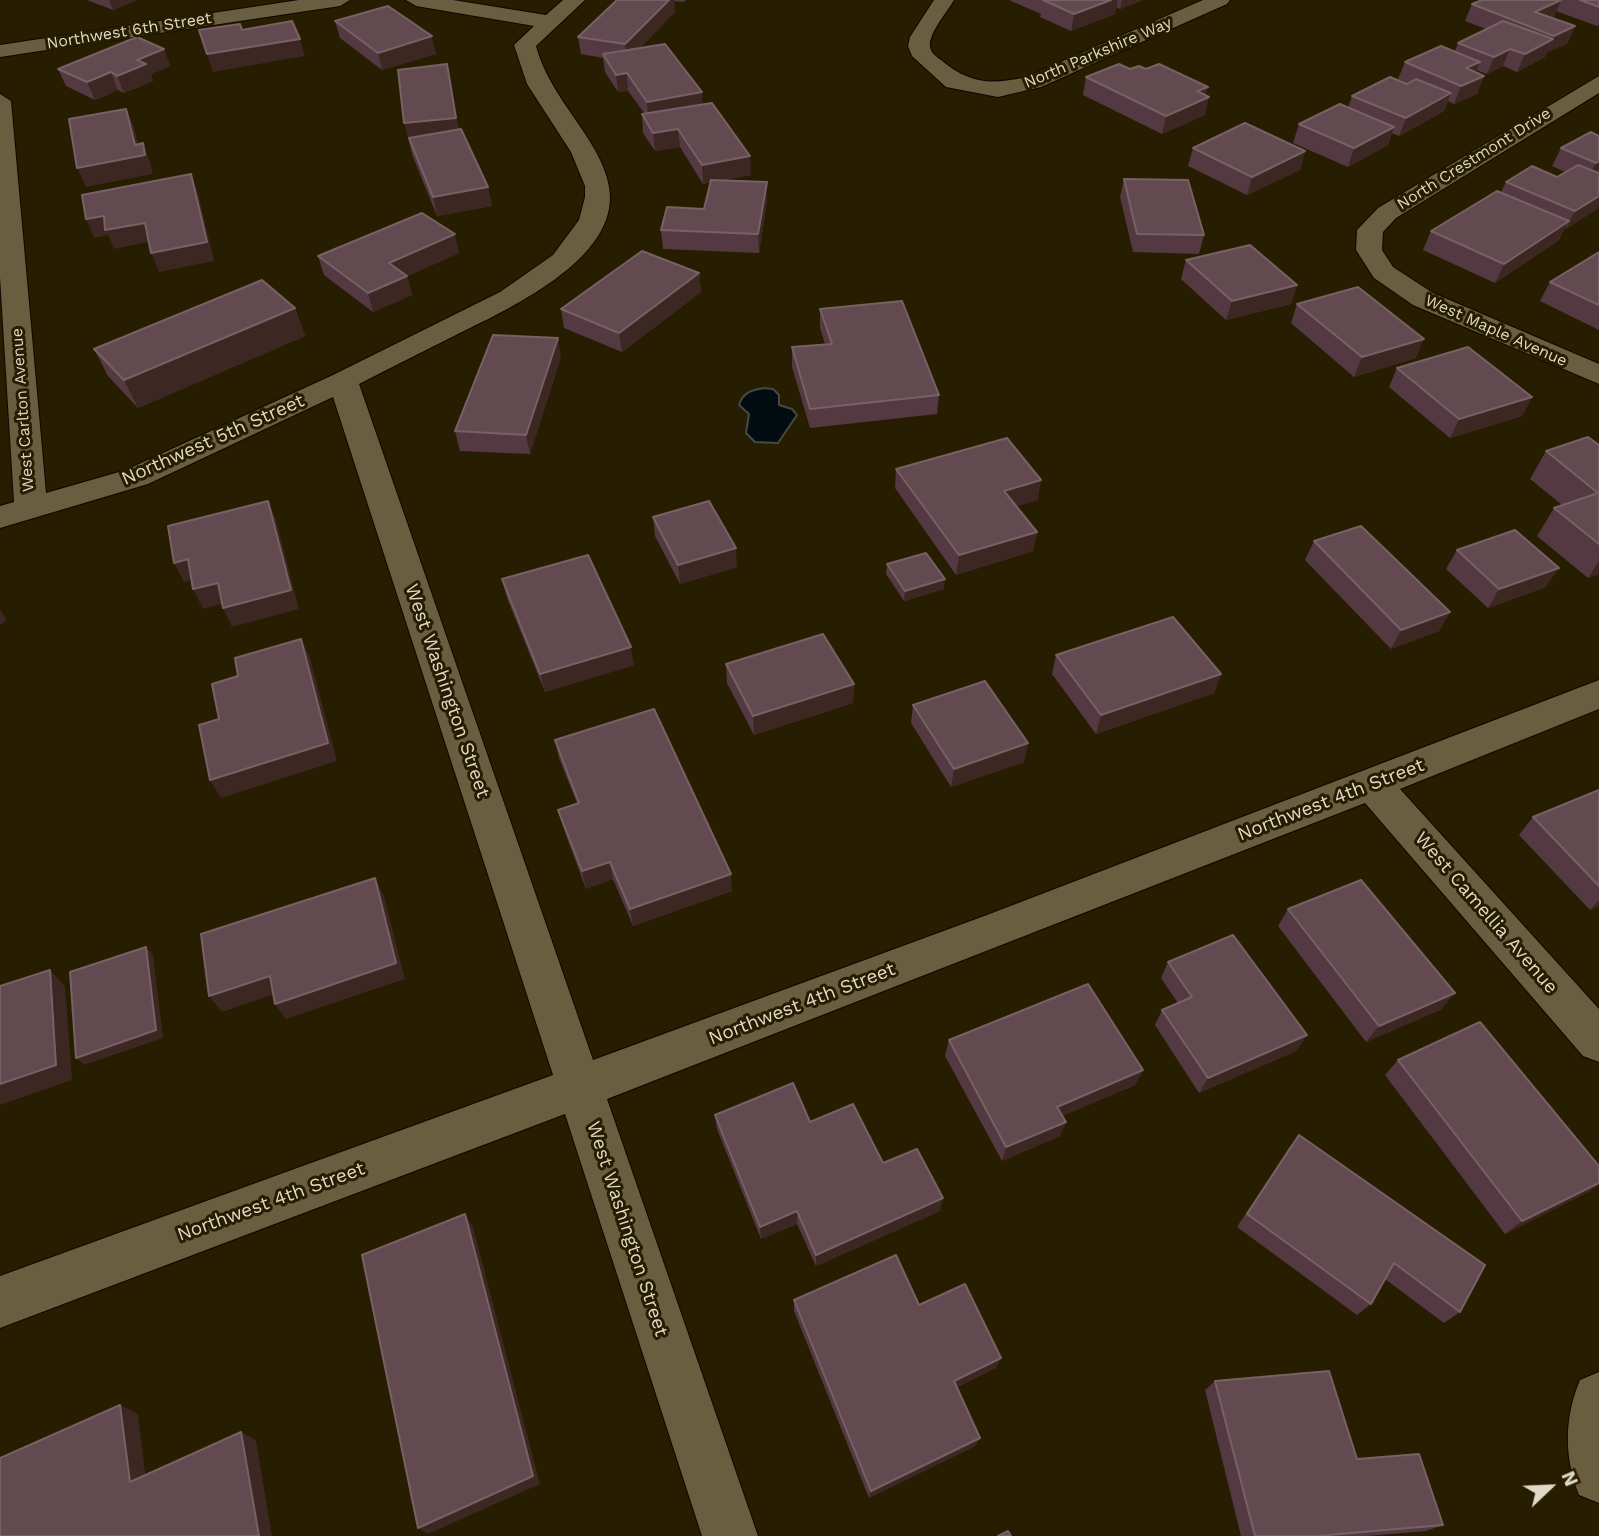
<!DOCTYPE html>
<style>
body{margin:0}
#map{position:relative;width:1599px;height:1536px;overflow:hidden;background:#271d00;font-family:"Work Sans",sans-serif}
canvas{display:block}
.north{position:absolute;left:1515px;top:1452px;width:70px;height:70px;-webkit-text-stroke:5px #271d00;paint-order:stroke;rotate:67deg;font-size:19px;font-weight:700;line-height:28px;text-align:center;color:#dfd9c8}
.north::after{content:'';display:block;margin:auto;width:24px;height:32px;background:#dfd9c8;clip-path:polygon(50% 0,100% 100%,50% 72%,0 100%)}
</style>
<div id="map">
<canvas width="1599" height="1536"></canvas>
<div class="north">N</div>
</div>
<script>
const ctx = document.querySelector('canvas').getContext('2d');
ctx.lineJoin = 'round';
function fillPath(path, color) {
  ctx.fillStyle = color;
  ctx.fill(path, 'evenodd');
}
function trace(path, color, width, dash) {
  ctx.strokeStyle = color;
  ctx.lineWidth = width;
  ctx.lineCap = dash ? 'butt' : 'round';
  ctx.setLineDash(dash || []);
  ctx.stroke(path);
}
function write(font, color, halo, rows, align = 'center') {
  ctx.font = font + ' "Work Sans",sans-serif';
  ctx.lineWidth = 6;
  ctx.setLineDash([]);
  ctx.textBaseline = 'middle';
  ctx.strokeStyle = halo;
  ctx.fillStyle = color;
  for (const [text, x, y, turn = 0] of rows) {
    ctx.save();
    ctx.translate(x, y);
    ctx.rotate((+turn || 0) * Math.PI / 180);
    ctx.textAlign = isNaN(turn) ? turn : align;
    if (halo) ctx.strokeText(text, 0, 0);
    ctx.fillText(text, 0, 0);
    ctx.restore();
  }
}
const water = new Path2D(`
 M 764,388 L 773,389 L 779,395 L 779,405 L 792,409 L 797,415 L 778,443 L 755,442 L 746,433 L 749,414 L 739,405 C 743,392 752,390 764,388 Z`);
const minor = new Path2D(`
 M 299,0 L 350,0 L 340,6 L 0,57 L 0,45 Z
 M 406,0 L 453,0 L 546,15 L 563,0 L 585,0 L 536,46 C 550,100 601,139 609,187 C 622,259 504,311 454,336 C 422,352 390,368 359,384 L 593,1060 L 987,915 L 1599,680 L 1599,709 L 1400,789 L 1599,1009 L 1599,1062 L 1583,1056 L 1365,803 L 607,1099 L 758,1536 L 702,1536 L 565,1114 L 0,1328 L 0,1276 L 553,1075 L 333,397 L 148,484 L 0,528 L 0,506 L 14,502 L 0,277 L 0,94 L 11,101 L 46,493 L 126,470 L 333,375 L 500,292 L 553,255 L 579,220 L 585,197 L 585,186 L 571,152 L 527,84 L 514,45 L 534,26 L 416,6 Z
 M 934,0 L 954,0 C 947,12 932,29 930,43 C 929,51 934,55 941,60 C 970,84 990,85 1026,77 L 1203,0 L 1230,0 L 1227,4 L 1041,87 L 998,97 L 946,87 L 912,56 L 908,46 L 910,37 Z
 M 1599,76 L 1599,93 L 1396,218 L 1383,232 L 1382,250 L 1393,267 L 1433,293 L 1599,364 L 1599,384 L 1413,305 L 1374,278 L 1356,250 L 1357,230 L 1378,208 Z
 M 1599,1372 L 1599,1503 L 1579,1495 C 1564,1457 1564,1418 1580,1380 Z`);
const wall = new Path2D(`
 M 87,0 L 137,0 L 113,10 Z
 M 617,0 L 686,0 L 683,2 L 674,1 L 675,12 L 640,48 L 702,92 L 702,104 L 751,175 L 719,181 L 767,182 L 767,201 L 759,253 L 663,249 L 661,230 L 704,209 L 710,182 L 703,184 L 680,147 L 655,151 L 643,133 L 642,114 L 645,114 L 628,91 L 618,92 L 605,72 L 603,58 L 581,54 L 578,37 Z
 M 1009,0 L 1143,0 L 1120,9 L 1116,7 L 1115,14 L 1071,31 L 1040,17 L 1041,14 Z
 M 1482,0 L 1599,0 L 1599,25 L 1597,26 L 1556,11 L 1554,17 L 1552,18 L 1575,26 L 1567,44 L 1547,52 L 1545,57 L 1517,72 L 1503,66 L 1487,74 L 1476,70 L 1476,72 L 1484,76 L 1477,94 L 1454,104 L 1448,101 L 1444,111 L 1399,136 L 1392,133 L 1388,145 L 1348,167 L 1293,143 L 1299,124 L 1348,108 L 1352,96 L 1407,83 L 1398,79 L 1405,62 L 1455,51 L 1458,43 L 1486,29 L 1465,21 L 1472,4 Z
 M 335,21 L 436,54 L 382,70 L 340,38 Z
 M 164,49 L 170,66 L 151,74 L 153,81 L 124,93 L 118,90 L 95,100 L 66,86 L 58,69 Z
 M 447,64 L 459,130 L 488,187 L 492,206 L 437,216 L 413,157 L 409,142 Z
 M 1130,69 L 1206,95 L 1205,115 L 1162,134 L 1083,95 L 1086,77 Z
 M 1599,136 L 1599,208 L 1564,229 L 1559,240 L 1495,283 L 1423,250 L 1431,231 L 1501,192 L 1506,182 L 1557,177 L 1565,172 L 1552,166 L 1561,148 Z
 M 1193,148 L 1305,151 L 1300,170 L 1247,195 L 1188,166 Z
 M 1124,179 L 1204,235 L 1199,254 L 1133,252 L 1120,197 Z
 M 1599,252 L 1599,330 L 1540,301 L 1550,282 Z
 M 459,253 L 407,276 L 412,295 L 373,312 L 324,275 L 318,256 Z
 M 1186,260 L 1297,285 L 1291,304 L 1226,320 L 1181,279 Z
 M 699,273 L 701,292 L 622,352 L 564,328 L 561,309 Z
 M 1297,304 L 1416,358 L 1354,377 L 1291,323 Z
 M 295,308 L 305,336 L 138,408 L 108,376 L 94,349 Z
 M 820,309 L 939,395 L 937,414 L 810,428 L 792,367 L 792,347 L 825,344 L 820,328 Z
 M 561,357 L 530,454 L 460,451 L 455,431 Z
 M 1397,368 L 1532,397 L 1522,416 L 1450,438 L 1389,387 Z
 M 1599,445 L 1599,574 L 1588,578 L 1537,536 L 1554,508 L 1562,505 L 1530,479 L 1546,451 Z
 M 896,469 L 1038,500 L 1016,506 L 1037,532 L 1033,551 L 956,575 L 895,488 Z
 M 653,517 L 737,567 L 680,584 L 655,536 Z
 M 1314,541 L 1450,612 L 1439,631 L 1391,649 L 1305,560 Z
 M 1457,550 L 1546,587 L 1488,608 L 1446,569 Z
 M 887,564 L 944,589 L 904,601 L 886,574 Z
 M 502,579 L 634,665 L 545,692 L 507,598 Z
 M 1056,655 L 1221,674 L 1214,693 L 1096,734 L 1052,674 Z
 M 726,664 L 854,684 L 853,703 L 754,735 L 727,683 Z
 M 913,705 L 1028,743 L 1024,762 L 951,787 L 911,723 Z
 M 555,740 L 732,891 L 633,926 L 613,879 L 586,889 L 563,827 L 558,810 L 577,803 L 559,758 Z
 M 1599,790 L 1599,906 L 1590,910 L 1519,835 L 1533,817 Z
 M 1288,909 L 1442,1009 L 1366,1042 L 1278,926 Z
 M 1168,962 L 1307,1035 L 1296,1051 L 1199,1093 L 1155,1025 L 1162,1010 L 1178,1003 L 1161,978 Z
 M 949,1040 L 1143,1070 L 1135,1085 L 1062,1116 L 1066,1122 L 1060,1136 L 1002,1161 L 945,1056 Z
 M 1398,1060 L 1590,1191 L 1505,1234 L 1385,1075 Z
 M 715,1115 L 810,1122 L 883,1163 L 940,1211 L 816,1266 L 797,1224 L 761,1239 L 717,1129 Z
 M 1299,1135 L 1460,1312 L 1444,1323 L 1385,1279 L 1371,1304 L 1357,1315 L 1237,1227 L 1288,1149 Z
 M 794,1300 L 919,1305 L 996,1368 L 957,1387 L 980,1438 L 975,1446 L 869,1498 L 794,1311 Z
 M 1215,1381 L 1357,1459 L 1443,1525 L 1426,1531 L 1368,1536 L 1241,1536 L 1205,1390 Z`);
const shadedWall = new Path2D(`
 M 109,0 L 137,0 L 113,10 Z
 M 669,0 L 674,0 L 675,12 L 627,62 L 625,44 Z
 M 1111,0 L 1118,0 L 1115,14 L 1071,31 L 1074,14 Z
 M 1122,0 L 1143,0 L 1120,9 Z
 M 1561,0 L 1554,17 L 1531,27 L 1535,12 Z
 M 1575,26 L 1567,44 L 1547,52 L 1545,57 L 1517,72 L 1525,54 L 1552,40 L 1554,36 Z
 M 432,36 L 436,54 L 382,70 L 378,53 Z
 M 300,39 L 305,56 L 213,72 L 207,54 Z
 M 164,49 L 170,66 L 151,74 L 153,81 L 124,93 L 117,76 L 137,60 Z
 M 1510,49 L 1503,66 L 1487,74 L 1494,57 Z
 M 1480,62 L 1473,79 L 1459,86 L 1466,68 Z
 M 447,64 L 460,136 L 409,142 L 404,123 Z
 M 111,72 L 118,90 L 95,100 L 87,82 Z
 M 627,73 L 628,91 L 618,92 L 616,75 Z
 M 1484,76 L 1477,94 L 1454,104 L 1461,86 Z
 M 1208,87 L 1205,99 L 1209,97 L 1205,115 L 1162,134 L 1166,116 L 1197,91 Z
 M 702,92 L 703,109 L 648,119 L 647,102 Z
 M 1451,93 L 1444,111 L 1399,136 L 1406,118 Z
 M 126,109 L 134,127 L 141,156 L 143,143 L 150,162 L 153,174 L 86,187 L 77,168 L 135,145 Z
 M 1394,127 L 1388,145 L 1348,167 L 1354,148 Z
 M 678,129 L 680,147 L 655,151 L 653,133 Z
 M 1305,151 L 1300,170 L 1247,195 L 1252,177 Z
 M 750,156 L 751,175 L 703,184 L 702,165 Z
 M 1599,161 L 1599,175 L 1586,181 L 1596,163 Z
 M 191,174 L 198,193 L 214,261 L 159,272 L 151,253 Z
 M 767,182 L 767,201 L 759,253 L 758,234 Z
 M 488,187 L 492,206 L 437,216 L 433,197 Z
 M 1599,196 L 1599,208 L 1565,230 L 1575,211 Z
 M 104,216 L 145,223 L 153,241 L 114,249 L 108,235 L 94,238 L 86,219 Z
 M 1569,221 L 1559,240 L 1495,283 L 1504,264 Z
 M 455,234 L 459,253 L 407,276 L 412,295 L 373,312 L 368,293 L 389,263 Z
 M 699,273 L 701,292 L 622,352 L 619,333 Z
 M 1297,285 L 1291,304 L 1226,320 L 1232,301 Z
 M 295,308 L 305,336 L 138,408 L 124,380 Z
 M 558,338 L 561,357 L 530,454 L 526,435 Z
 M 1424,339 L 1416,358 L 1354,377 L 1362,357 Z
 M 1532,397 L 1522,416 L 1450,438 L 1459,419 Z
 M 1041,480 L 1038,500 L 1001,511 L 1004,491 Z
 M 268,501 L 276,520 L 299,609 L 232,627 L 223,608 Z
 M 1037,532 L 1033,551 L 956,575 L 959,555 Z
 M 736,548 L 737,567 L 680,584 L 678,565 Z
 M 188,559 L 198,578 L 184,582 L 174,563 Z
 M 1599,561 L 1599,574 L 1588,578 Z
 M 1559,568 L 1546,587 L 1488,608 L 1499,589 Z
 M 945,579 L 944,589 L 904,601 L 905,591 Z
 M 218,583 L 227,602 L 203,609 L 193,589 Z
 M 0,609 L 7,620 L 0,625 Z
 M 1450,612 L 1439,631 L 1391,649 L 1401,630 Z
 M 301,639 L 310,658 L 337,761 L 221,798 L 210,780 Z
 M 631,647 L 634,665 L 545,692 L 540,674 Z
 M 1221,674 L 1214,693 L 1096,734 L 1101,715 Z
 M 854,684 L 853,703 L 754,735 L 753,716 Z
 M 1028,743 L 1024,762 L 951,787 L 954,769 Z
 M 610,862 L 613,879 L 586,889 L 582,871 Z
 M 731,874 L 732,891 L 633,926 L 630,909 Z
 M 375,878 L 384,896 L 405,979 L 286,1019 L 275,1004 Z
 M 1599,900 L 1599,906 L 1590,910 Z
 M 146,947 L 153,955 L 163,1038 L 84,1065 L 76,1058 Z
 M 50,970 L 65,986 L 72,1080 L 0,1105 L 0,1084 Z
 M 270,976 L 281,992 L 222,1012 L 209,996 Z
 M 1455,993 L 1442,1009 L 1366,1042 L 1379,1026 Z
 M 1307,1035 L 1296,1051 L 1199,1093 L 1208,1078 Z
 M 1143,1070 L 1135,1085 L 1051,1121 L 1057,1107 Z
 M 1066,1122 L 1060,1136 L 1002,1161 L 1006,1147 Z
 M 1599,1183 L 1599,1185 L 1590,1191 L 1505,1234 L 1522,1221 Z
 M 943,1198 L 940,1211 L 816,1266 L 816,1255 Z
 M 797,1211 L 797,1224 L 761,1239 L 760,1227 Z
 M 465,1214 L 473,1227 L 540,1484 L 428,1534 L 418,1528 Z
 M 1001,1358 L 996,1368 L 950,1390 L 954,1381 Z
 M 120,1405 L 138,1414 L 147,1490 L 130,1482 Z
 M 241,1432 L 256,1440 L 272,1536 L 259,1536 Z
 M 980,1438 L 975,1446 L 869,1498 L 871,1491 Z`);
const building = new Path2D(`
 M 617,0 L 669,0 L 625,44 L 578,37 Z
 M 1043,0 L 1111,0 L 1074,14 Z
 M 1482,0 L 1561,0 L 1535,12 L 1575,26 L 1554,36 L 1472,4 Z
 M 1580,0 L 1599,0 L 1599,7 Z
 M 388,6 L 432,36 L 378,53 L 335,21 Z
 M 292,21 L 300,39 L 207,54 L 199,30 L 240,24 L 242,30 Z
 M 1503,21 L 1553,39 L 1525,54 L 1510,49 L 1494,57 L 1458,43 Z
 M 137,37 L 164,49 L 137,60 L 146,64 L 117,76 L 111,72 L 87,82 L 58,69 Z
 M 665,44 L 702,92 L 647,102 L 627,73 L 616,75 L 603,54 Z
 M 1441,46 L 1480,62 L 1466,68 L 1484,76 L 1461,86 L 1405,62 Z
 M 447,64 L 456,118 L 404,123 L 398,70 Z
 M 1119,64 L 1130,69 L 1139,66 L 1146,69 L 1159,64 L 1208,87 L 1197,91 L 1209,97 L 1166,116 L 1086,77 Z
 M 1390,77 L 1407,84 L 1416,79 L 1451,93 L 1406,118 L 1352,96 Z
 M 712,103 L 750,156 L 702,165 L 678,129 L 653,133 L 642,114 Z
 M 1340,104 L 1394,127 L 1354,148 L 1299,124 Z
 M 126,109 L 135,145 L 143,143 L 145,155 L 77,168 L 69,119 Z
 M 1245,123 L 1305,151 L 1252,177 L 1193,148 Z
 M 461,129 L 488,187 L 433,197 L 409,138 Z
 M 1591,132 L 1599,136 L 1599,161 L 1596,163 L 1561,148 Z
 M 1578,165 L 1599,173 L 1599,196 L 1575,211 L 1506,182 L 1532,166 L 1557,177 Z
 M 191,174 L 207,242 L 151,253 L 145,223 L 105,230 L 104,216 L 86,219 L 82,195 Z
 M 1124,179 L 1188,180 L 1204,235 L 1137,234 Z
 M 711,180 L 767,182 L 758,234 L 661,230 L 667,207 L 704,209 Z
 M 1497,191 L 1569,221 L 1504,264 L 1431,231 Z
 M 422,213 L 455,234 L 389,263 L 407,276 L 368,293 L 318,256 Z
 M 1250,245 L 1297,285 L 1232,301 L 1186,260 Z
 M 642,251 L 699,273 L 619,333 L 561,309 Z
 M 1599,252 L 1599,305 L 1550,282 Z
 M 262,280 L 295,308 L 124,380 L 94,349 Z
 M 1358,287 L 1424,339 L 1362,357 L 1297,304 Z
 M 902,301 L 939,395 L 810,409 L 792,347 L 832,344 L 820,309 Z
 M 493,335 L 558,338 L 526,435 L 455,431 Z
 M 1468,347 L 1532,397 L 1459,419 L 1397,368 Z
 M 1588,437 L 1599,445 L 1599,544 L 1554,508 L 1598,493 L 1546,451 Z
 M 1007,438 L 1041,480 L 1004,491 L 1037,532 L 959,555 L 896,469 Z
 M 268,501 L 291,590 L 223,608 L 218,583 L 193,589 L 188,559 L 174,563 L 168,526 Z
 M 709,501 L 736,548 L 678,565 L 653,517 Z
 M 1361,526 L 1450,612 L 1401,630 L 1314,541 Z
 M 1515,530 L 1559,568 L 1499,589 L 1457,550 Z
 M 926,553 L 945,579 L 905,591 L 887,564 Z
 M 588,555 L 631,647 L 540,674 L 502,579 Z
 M 1173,617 L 1221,674 L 1101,715 L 1056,655 Z
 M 823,634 L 854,684 L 753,716 L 726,664 Z
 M 301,639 L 328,743 L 210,780 L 199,725 L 219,719 L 212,684 L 238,676 L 235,658 Z
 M 985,681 L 1028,743 L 954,769 L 913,705 Z
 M 654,709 L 731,874 L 630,909 L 610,862 L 582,871 L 558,810 L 579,803 L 555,740 Z
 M 1599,790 L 1599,886 L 1533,817 Z
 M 375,878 L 396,963 L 275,1004 L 270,976 L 209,996 L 201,934 Z
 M 1361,880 L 1455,993 L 1379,1026 L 1288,909 Z
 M 1233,935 L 1307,1035 L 1208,1078 L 1162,1010 L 1192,997 L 1168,962 Z
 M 146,947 L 156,1030 L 76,1058 L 70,972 Z
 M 50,970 L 56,1065 L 0,1084 L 0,986 Z
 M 1088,984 L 1143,1070 L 1057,1107 L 1066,1122 L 1006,1147 L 949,1040 Z
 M 1480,1022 L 1599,1166 L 1599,1183 L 1522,1221 L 1398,1060 Z
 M 793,1083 L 810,1122 L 853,1104 L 883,1163 L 917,1149 L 943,1198 L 816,1255 L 797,1211 L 760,1227 L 715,1115 Z
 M 1299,1135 L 1485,1265 L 1460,1312 L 1394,1263 L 1371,1304 L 1247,1214 Z
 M 465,1214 L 533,1476 L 418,1528 L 362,1255 Z
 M 896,1255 L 919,1305 L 965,1284 L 1001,1358 L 954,1381 L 980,1438 L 871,1491 L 794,1300 Z
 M 1329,1371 L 1357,1459 L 1419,1454 L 1443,1525 L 1317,1536 L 1255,1536 L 1215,1381 Z
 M 120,1405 L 130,1482 L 241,1432 L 259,1536 L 0,1536 L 0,1458 Z
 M 1008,1531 L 1011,1536 L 998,1536 Z`);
const farStreetnames = [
 ["Northwest 6th Street",129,31,-9],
 ["North Parkshire Way",1098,53,-23],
 ["North Crestmont Drive",1474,159,-32],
 ["West Maple Avenue",1496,331,24],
 ["West Carlton Avenue",23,410,-94]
];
const streetNames = [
 ["Northwest 5th Street",213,440,-24],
 ["West Washington Street",447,691,71],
 ["Northwest 4th Street",1331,800,-21],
 ["West Camellia Avenue",1486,913,49],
 ["Northwest 4th Street",802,1004,-21],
 ["Northwest 4th Street",271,1202,-20],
 ["West Washington Street",627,1229,72]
];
fillPath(water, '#030d11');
trace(water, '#454a48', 2);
trace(minor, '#100700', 2);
fillPath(minor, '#695e3f');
fillPath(wall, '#543943');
fillPath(shadedWall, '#3c2722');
fillPath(building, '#634a51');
trace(building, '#776164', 2);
write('16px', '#dfd9c8', '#271d00', farStreetnames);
write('19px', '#dfd9c8', '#271d00', streetNames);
</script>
